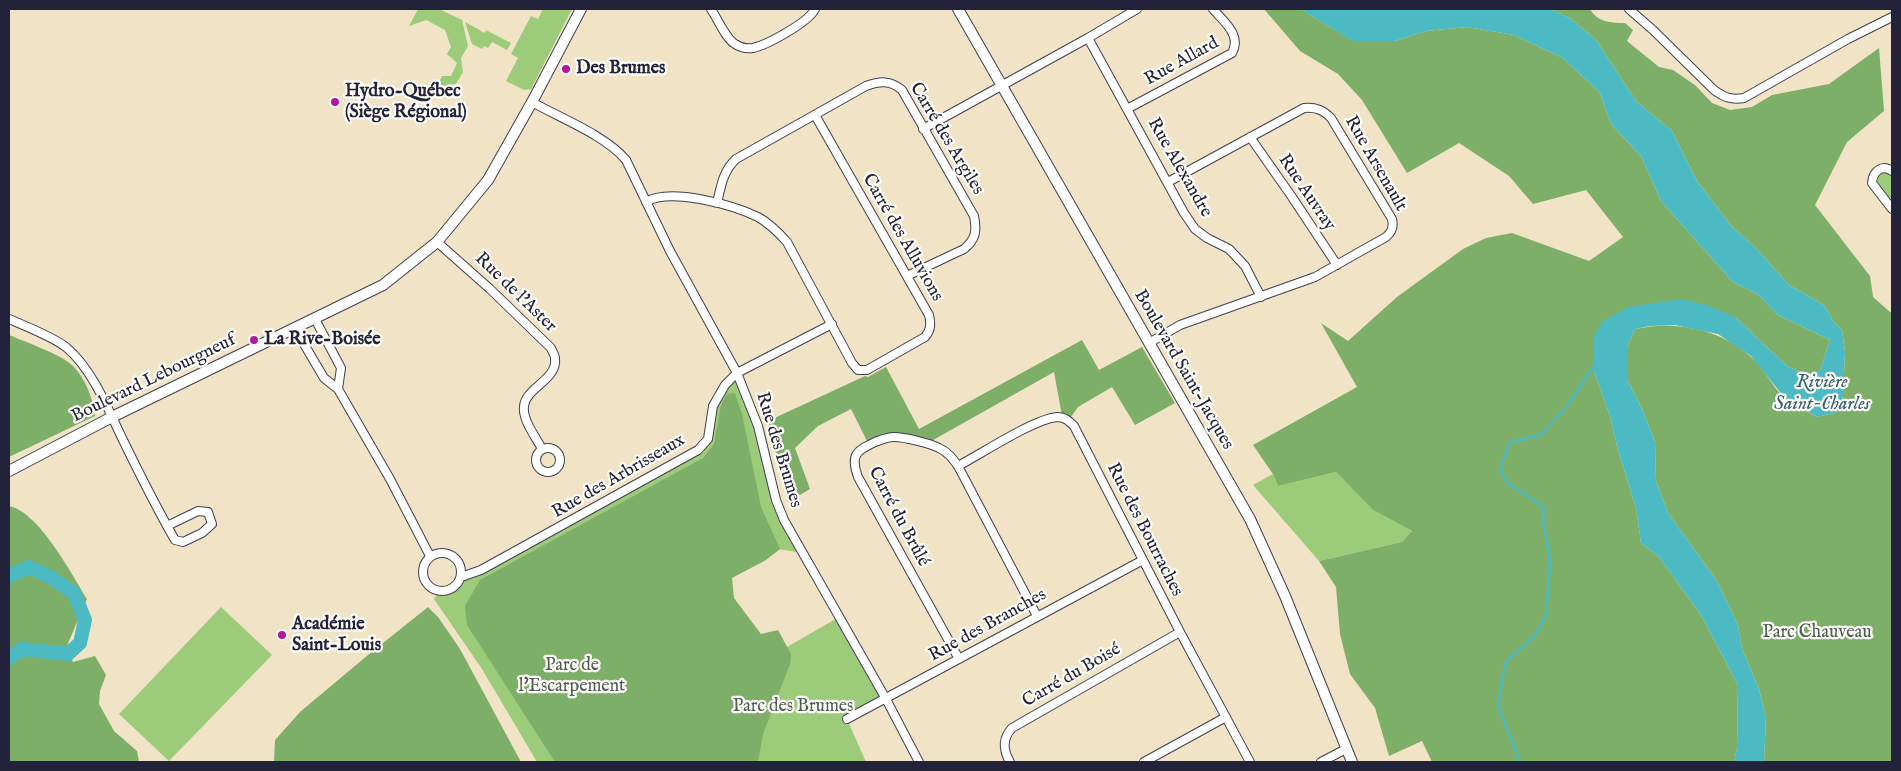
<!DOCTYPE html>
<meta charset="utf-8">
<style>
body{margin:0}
#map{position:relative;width:1901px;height:771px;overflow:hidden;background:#f1e3c6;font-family:"IM FELL English",serif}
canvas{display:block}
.frame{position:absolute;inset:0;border:10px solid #22223b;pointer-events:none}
</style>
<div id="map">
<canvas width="1901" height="771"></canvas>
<div class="frame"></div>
</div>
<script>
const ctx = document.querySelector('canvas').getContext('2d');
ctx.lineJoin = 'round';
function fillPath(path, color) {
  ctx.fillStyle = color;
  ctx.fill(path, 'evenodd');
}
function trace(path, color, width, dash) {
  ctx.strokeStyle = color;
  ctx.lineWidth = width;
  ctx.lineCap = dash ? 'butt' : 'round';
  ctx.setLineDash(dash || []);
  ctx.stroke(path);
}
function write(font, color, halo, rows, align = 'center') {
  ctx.font = font + ' "IM FELL English",serif';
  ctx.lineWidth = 4.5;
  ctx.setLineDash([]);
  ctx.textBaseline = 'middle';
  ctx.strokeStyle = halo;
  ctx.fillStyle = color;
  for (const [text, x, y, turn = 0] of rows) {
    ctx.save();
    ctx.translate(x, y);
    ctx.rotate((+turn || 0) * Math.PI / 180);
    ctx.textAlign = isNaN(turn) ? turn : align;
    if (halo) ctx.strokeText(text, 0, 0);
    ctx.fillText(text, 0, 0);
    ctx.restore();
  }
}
const green = new Path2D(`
 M 418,9 L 439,9 L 462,20 L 468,46 L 461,58 L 463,72 L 456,84 L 439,87 L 438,84 L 442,76 L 451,76 L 457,63 L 447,54 L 451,47 L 445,30 L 426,20 L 409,26 Z
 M 543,9 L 572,9 L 531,89 L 524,90 L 506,81 L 518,58 L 511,54 L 531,16 L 538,19 Z
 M 465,22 L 485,33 L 486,30 L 511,43 L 507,50 L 492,42 L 488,48 L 484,46 L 482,49 L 472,44 Z
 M 1883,173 L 1889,173 L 1892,176 L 1892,202 L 1877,182 L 1879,176 Z
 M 737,373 L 774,488 L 802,553 L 689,534 L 678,710 L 839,617 L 886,699 L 847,719 L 866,762 L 537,762 L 482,669 L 434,599 L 439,591 C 450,591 456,587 461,577 L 671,466 L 708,439 L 713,406 Z
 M 1336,472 L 1373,510 L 1412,531 L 1402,542 L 1319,561 L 1253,485 L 1273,474 L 1278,486 Z
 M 221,607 L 272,655 L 169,761 L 119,714 Z`);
const forest = new Path2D(`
 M 1264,9 L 1302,9 L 1308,14 L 1352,40 L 1395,41 L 1426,31 L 1467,27 L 1514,35 L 1563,58 L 1600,93 L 1611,124 L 1641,156 L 1661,201 L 1733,282 L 1759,295 L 1778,315 L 1830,340 L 1820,371 L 1809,376 L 1787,366 L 1735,317 L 1628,307 L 1595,364 L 1594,371 L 1610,416 L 1618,450 L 1636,508 L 1641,543 L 1659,557 L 1701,615 L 1738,685 L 1737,748 L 1734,762 L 1432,762 L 1422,741 L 1389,756 L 1375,708 L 1350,674 L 1340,634 L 1336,587 L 1319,561 L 1402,542 L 1412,531 L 1373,510 L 1336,472 L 1278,486 L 1273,474 L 1253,445 L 1357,387 L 1321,323 L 1348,341 L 1397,297 L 1463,249 L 1486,238 L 1512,233 L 1589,261 L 1623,237 L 1586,190 L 1533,204 L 1509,176 L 1459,143 L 1407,173 L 1362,100 L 1338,74 L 1300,51 Z
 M 1550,9 L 1590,9 C 1597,22 1611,23 1625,23 L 1633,30 L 1627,41 L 1659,67 L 1673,70 L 1695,85 L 1712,103 L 1730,110 L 1752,107 L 1772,95 L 1829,84 L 1879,48 L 1884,111 L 1847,142 L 1815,205 L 1870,276 L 1873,297 L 1890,312 L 1892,312 L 1892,762 L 1764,762 L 1766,718 L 1759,689 L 1742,649 L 1738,625 L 1717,581 L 1668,513 L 1656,481 L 1655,442 L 1643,411 L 1627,379 L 1627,347 L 1635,329 C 1675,320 1720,329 1750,356 C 1764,367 1771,386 1784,397 C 1794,405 1807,411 1817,417 L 1838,412 L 1843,396 L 1845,352 L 1842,330 L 1833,321 L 1824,305 L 1789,285 L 1754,246 L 1732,227 L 1697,181 L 1672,131 L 1636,101 L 1596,40 L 1570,18 Z
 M 9,335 C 25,342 61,354 73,366 C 86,379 93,399 95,416 L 9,457 Z
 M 1082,340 L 1099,370 L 1142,347 L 1175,403 L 1135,425 L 1112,387 L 1078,407 L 1069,420 L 1062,416 L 1054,372 L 926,444 L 894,437 L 869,445 L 851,409 L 818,426 L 795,448 L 810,489 L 788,502 L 768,421 L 865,376 L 868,377 L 886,367 L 919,429 Z
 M 735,393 L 742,414 L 761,507 L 780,549 L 766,560 L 732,578 L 734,598 L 761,634 L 778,630 L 791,654 L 790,664 L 763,734 L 758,762 L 555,762 L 467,625 L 465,606 L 480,580 L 703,458 L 714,444 L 721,405 L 727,394 Z
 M 9,506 C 39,512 71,573 87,599 L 66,648 L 73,662 L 95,656 L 106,675 L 100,691 L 99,704 L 114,731 L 137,751 L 139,762 L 9,762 Z
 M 428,607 L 438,617 L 460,649 L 521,762 L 274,762 L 275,740 L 300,712 L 368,655 Z`);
const water = new Path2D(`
 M 1302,9 L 1550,9 L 1570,18 L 1596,40 L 1636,101 L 1672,131 L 1697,181 L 1732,227 L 1754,246 L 1789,285 L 1824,305 L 1833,321 L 1842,330 L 1845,352 L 1843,396 L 1838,412 L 1817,417 L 1784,397 L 1751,356 L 1718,334 L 1675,325 L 1650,326 L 1635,329 L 1627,347 L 1627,379 L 1643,411 L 1655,442 L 1656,481 L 1668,513 L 1717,581 L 1738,625 L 1742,649 L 1759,689 L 1766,718 L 1764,762 L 1734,762 L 1737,747 L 1738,685 L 1701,615 L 1659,557 L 1641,543 L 1636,508 L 1618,450 L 1610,416 L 1594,371 L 1594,336 L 1603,321 L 1628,307 L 1681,299 L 1707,305 L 1735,317 L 1787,366 L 1809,376 L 1820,371 L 1830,340 L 1778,315 L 1759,295 L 1733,282 L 1661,201 L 1641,156 L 1611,124 L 1600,93 L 1563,58 L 1514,35 L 1467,27 L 1426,31 L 1395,41 L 1353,41 L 1308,14 Z`);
const stream = new Path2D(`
 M 1520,762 L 1498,706 L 1505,663 L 1535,635 L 1546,616 L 1550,561 L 1543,520 L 1544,507 L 1509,484 L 1500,471 L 1509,443 L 1542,434 L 1567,406 L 1595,364`);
const river = new Path2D(`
 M 9,576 L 29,567 L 52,578 L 74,593 L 85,620 L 80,643 L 68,654 L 22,649 L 9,658`);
const street = new Path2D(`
 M 711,9 C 717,18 726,39 735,44 C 741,48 746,49 753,48 C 767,45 809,22 815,9
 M 1629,9 L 1653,30 L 1714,90 C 1725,98 1732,100 1744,98 L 1848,39 L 1892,17
 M 1088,38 L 1184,213 L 1195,229 L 1207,238 L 1229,249 L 1245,266 L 1261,297
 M 532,102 C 560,118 605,135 626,160 L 670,251 L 737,373 L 758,426 L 776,500 L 784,520 L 886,699 L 919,762
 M 1127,109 L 1232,53 C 1242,35 1224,22 1213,9
 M 923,129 L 1088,38 L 1137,9
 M 1250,137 L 1292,197 L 1337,265
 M 1892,171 C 1882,164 1873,171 1872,183 L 1892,209
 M 646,202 C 670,187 733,205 758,217 C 769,223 778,232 787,242 L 852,363 L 858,370 L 867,370 L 925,337 C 931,330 931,324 929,315 L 815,115
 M 717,203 C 721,186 723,171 736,159 L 866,86 C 880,81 890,80 902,90 L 974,216 C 977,231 976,239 964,249 L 907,276
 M 437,242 L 490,289 L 551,348 C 552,351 555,355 555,358 C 558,380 526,387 524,406 C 522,420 536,437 542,449
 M 9,319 C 23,325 56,338 67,348 C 92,369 108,409 122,438 C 139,473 156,507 175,540 L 183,542 L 202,533 L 212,524 L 208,512 L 198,511 L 167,526
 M 315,319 L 341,368 L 338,389
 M 297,327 L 304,344 L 324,378 L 338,389 L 390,479 L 430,556
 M 1149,343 L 1180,325 L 1315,277 L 1386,237 C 1392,232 1394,227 1392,219 L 1331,118 C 1323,110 1316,107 1304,108 L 1168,182
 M536 460a12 12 0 1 1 24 0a12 12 0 1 1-24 0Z
 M 958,466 C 981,454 1034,419 1057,417 C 1065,417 1069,421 1074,426 L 1180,632 L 1250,762
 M423 572a19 19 0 1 1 38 0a19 19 0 1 1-38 0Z
 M 461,577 L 481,570 L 698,450 L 708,439 L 713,406 L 725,385 L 737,373 L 832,324
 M 959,659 L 858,477 C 850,455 856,451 875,442 C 881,440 887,437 894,437 C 904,437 929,443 939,448 C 948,452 953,459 958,466 L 1037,616
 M 847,719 L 1143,560
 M 1010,762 C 1003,750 1002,739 1012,728 L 1180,632
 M 1144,762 L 1226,717
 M 1321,762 L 1346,749`);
const secondary = new Path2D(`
 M 958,9 L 1250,519 L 1285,596 L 1352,762
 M 9,471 L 112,417 L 383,285 L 437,242 L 488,180 L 532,102 L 581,9`);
const markers = [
 [566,69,5,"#b5179e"],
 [335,102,5,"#b5179e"],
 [254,340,5,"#b5179e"],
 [282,635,5,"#b5179e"]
];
const streetNames = [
 ["Rue Allard",1182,62,-29],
 ["Carré des Argiles",946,139,59],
 ["Rue Arsenault",1375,164,60],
 ["Rue Alexandre",1179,168,60],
 ["Rue Auvray",1306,193,56],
 ["Carré des Alluvions",902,238,60],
 ["Rue de l'Aster",515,293,44],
 ["Boulevard Saint-Jacques",1183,370,60],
 ["Boulevard Lebourgneuf",154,379,-26],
 ["Rue des Brumes",778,450,73],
 ["Rue des Arbrisseaux",619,477,-30],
 ["Carré du Brûlé",898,517,62],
 ["Rue des Bourraches",1144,530,63],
 ["Rue des Branches",988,626,-29],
 ["Carré du Boisé",1072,676,-30]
];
const poiNames = [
 ["Des Brumes",576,69],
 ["Hydro-Québec",345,92],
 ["(Siège Régional)",345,113],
 ["La Rive-Boisée",264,340],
 ["Académie",292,625],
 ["Saint-Louis",292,646]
];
const parkNames = [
 ["Parc Chauveau",1817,633],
 ["Parc de",572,666],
 ["l'Escarpement",572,687],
 ["Parc des Brumes",793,707]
];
const waterNames = [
 ["Rivière",1822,383],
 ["Saint-Charles",1822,405]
];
fillPath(green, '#9ccb79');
fillPath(forest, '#7daf69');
fillPath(water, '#4bbac2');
trace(stream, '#4bbac2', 2.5);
trace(river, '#4bbac2', 14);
trace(street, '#413f50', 10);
trace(secondary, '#413f50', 12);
trace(street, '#fff', 8);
trace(secondary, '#fff', 10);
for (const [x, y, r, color] of markers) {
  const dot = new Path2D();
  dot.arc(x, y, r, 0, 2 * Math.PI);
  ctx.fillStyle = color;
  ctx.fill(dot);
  trace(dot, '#fdfcf7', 2);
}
write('18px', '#22223b', '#fdfcf7', streetNames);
write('bold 18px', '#22223b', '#fdfcf7', poiNames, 'left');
write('18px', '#4d5d51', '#fdfcf7', parkNames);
write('italic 19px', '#325f71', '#fdfcf7', waterNames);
</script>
